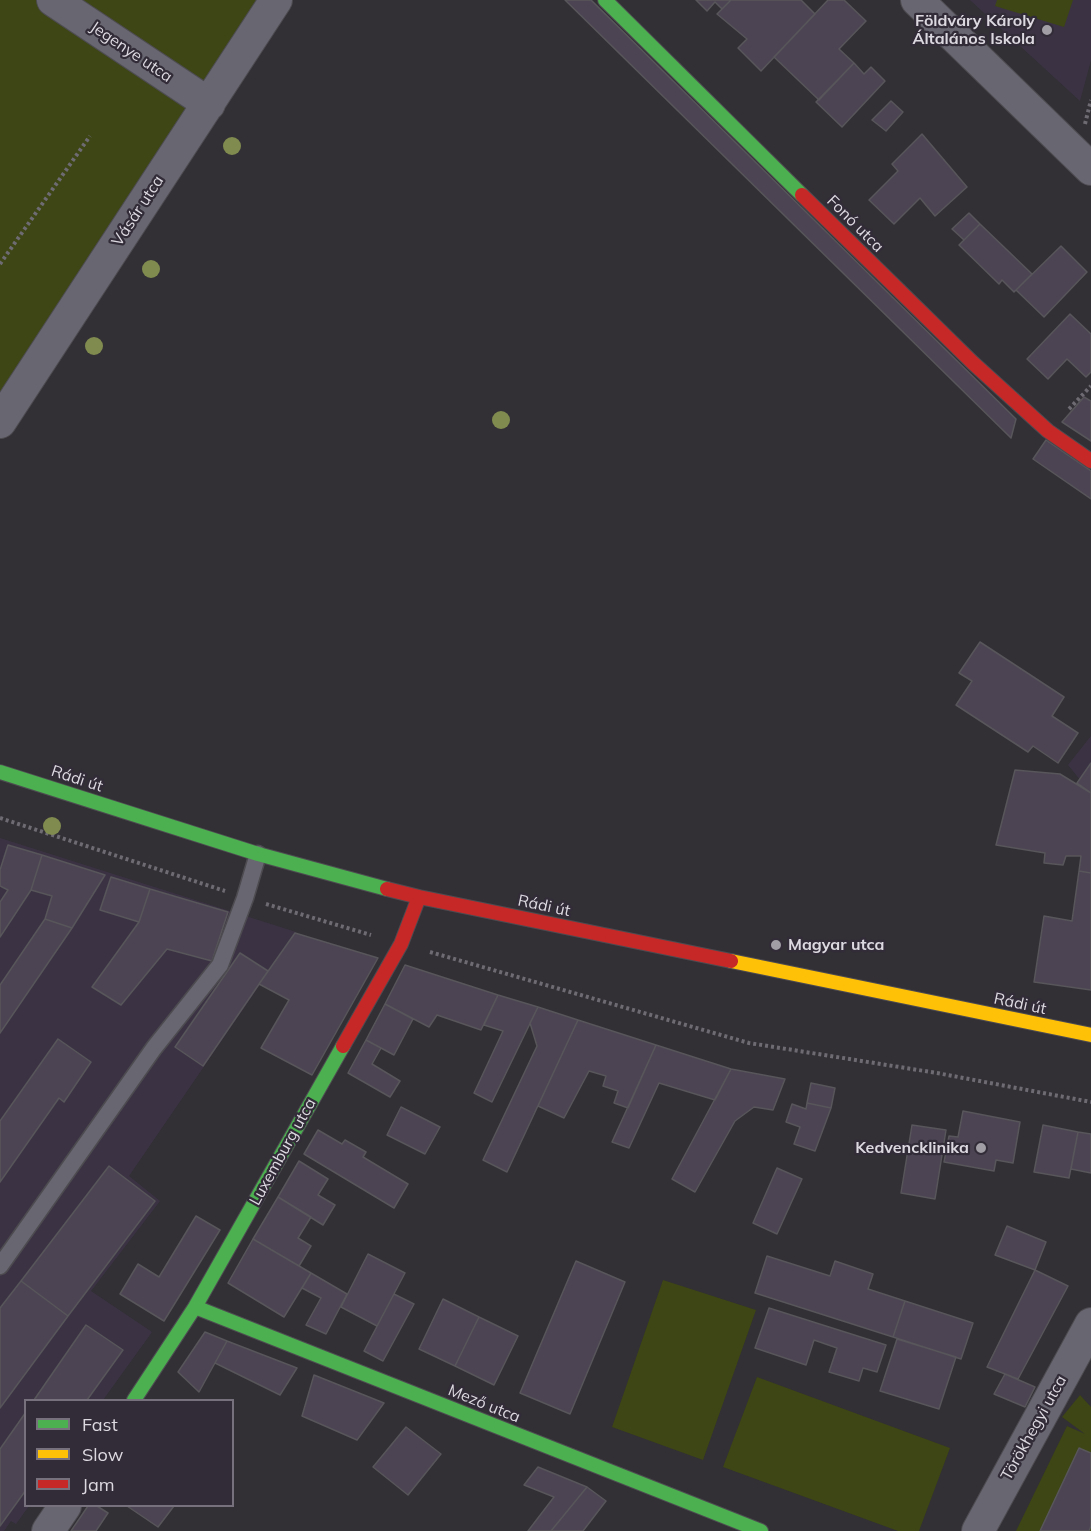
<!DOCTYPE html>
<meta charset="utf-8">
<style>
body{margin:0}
#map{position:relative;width:1091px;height:1531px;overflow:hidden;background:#322f35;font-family:Mulish,sans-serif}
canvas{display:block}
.legend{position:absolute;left:24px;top:1399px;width:210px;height:108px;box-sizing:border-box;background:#322c38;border:2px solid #76717c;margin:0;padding:8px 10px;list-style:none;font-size:18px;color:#ddd9e1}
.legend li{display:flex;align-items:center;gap:12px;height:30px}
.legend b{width:30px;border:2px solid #76717c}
</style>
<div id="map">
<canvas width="1091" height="1531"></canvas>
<ul class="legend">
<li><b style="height:8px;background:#4caf50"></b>Fast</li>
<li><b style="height:8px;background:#ffc107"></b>Slow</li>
<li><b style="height:8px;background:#c62828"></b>Jam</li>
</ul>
</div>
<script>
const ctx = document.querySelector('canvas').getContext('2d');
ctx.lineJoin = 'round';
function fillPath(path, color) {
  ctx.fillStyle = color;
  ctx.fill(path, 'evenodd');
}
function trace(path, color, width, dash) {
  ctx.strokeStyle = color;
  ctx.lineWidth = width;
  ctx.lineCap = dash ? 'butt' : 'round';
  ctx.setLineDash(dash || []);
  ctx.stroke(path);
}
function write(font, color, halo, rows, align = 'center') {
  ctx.font = font + ' Mulish,sans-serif';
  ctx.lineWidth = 4.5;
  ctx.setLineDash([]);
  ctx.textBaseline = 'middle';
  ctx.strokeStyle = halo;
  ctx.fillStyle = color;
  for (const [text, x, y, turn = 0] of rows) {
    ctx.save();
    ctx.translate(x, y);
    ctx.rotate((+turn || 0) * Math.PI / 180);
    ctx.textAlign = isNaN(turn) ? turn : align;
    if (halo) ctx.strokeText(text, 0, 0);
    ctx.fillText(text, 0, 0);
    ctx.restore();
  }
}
const built = new Path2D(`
 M 970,0 L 1091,0 L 1091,60 L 1080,101 Z
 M 1091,736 L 1091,793 L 1068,765 Z
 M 0,838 L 296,932 L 129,1176 L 160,1201 L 91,1291 L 152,1332 L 103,1400 L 26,1400 L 26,1506 L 29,1506 L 16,1524 L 11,1521 L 4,1531 L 0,1531 Z`);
const green = new Path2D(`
 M 0,0 L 258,0 L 0,406 Z
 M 997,0 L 1073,0 L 1064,27 L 995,6 Z
 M 663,1280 L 756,1310 L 703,1460 L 612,1427 Z
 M 757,1377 L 950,1448 L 919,1531 L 898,1531 L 723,1467 Z
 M 1080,1395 L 1091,1407 L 1091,1531 L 1016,1531 L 1067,1426 L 1085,1434 L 1062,1417 Z`);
const building = new Path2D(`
 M 565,0 L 591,0 L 1016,419 L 1011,438 Z
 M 696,0 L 731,0 L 722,9 L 715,2 L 707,11 Z
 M 731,0 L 801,0 L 815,14 L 761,71 L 738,48 L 747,39 L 717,14 Z
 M 828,0 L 844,0 L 866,21 L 839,49 L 854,63 L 819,100 L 774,57 Z
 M 854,63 L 864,74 L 871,67 L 885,81 L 842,127 L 816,102 Z
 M 891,101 L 903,112 L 886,131 L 872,120 Z
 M 922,134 L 967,187 L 935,216 L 920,198 L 894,224 L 869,200 L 898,171 L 892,164 Z
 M 969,213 L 980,224 L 964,240 L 952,229 Z
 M 980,224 L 1032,274 L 1014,292 L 1002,280 L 999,284 L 959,245 Z
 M 1061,246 L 1087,272 L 1044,317 L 1016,290 Z
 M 1070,314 L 1091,334 L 1091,372 L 1086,377 L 1067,359 L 1048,379 L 1027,359 Z
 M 1084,397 L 1091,401 L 1091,441 L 1062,422 Z
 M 1046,440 L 1091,471 L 1091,499 L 1033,459 Z
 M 980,642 L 1064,697 L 1052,716 L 1078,733 L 1058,763 L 1033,746 L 1028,752 L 956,705 L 972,681 L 959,673 Z
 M 1091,763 L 1091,793 L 1077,783 Z
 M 1015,770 L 1060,774 L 1091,793 L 1091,873 L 1079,871 L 1081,856 L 1066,856 L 1063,865 L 1044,863 L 1045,853 L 996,845 Z
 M 8,845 L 42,855 L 31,890 L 0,937 L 0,902 L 8,890 L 0,886 L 0,870 Z
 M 42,855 L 105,875 L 72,928 L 45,919 L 52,896 L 31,890 Z
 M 1079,871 L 1091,873 L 1091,990 L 1034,982 L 1044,916 L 1072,921 Z
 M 111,877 L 150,889 L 139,922 L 100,910 Z
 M 150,889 L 228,912 L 212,961 L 167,949 L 121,1005 L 92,987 L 139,922 Z
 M 45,919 L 72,928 L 0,1033 L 0,985 Z
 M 295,933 L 378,958 L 312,1075 L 261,1048 L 289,1000 L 259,984 Z
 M 240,953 L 268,971 L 203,1066 L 175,1047 Z
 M 405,965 L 498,995 L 481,1030 L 437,1015 L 429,1027 L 385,1004 Z
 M 498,995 L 538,1007 L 492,1102 L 474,1093 L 503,1031 L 484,1025 Z
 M 385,1004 L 413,1019 L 394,1055 L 366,1040 Z
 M 538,1007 L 578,1020 L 507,1172 L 483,1160 L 537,1046 L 530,1023 Z
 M 578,1020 L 656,1045 L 628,1108 L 614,1103 L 618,1091 L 603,1086 L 606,1076 L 589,1071 L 564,1118 L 538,1106 Z
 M 58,1039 L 91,1062 L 64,1102 L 59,1098 L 0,1182 L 0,1121 Z
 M 366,1040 L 381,1048 L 372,1064 L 400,1081 L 390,1097 L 348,1073 Z
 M 656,1045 L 731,1069 L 715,1100 L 659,1083 L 629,1148 L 612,1142 Z
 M 731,1069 L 785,1079 L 773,1110 L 754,1107 L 735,1121 L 695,1192 L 672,1179 Z
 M 811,1083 L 835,1088 L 831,1108 L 807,1103 Z
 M 807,1103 L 831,1108 L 815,1151 L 794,1144 L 800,1127 L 786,1122 L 792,1104 L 806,1109 Z
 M 401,1107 L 440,1127 L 425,1154 L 387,1135 Z
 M 963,1111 L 1020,1122 L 1013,1163 L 996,1160 L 994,1171 L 944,1162 L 949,1136 L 958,1137 Z
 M 912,1125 L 946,1130 L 935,1199 L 901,1193 Z
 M 1043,1125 L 1078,1132 L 1069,1178 L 1034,1172 Z
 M 318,1130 L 342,1144 L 345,1140 L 366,1152 L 363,1157 L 408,1184 L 394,1208 L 304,1154 Z
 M 1078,1132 L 1091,1134 L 1091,1173 L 1071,1169 Z
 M 299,1161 L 328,1179 L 318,1195 L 335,1205 L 323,1225 L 278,1197 Z
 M 109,1166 L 155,1201 L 68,1316 L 21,1281 Z
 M 777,1168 L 802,1179 L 777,1234 L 753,1223 Z
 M 278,1197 L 311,1217 L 298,1238 L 311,1246 L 299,1266 L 253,1239 Z
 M 196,1216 L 220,1230 L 164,1321 L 120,1294 L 138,1264 L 159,1277 Z
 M 1007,1226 L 1046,1242 L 1035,1270 L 995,1255 Z
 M 253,1239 L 311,1273 L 284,1317 L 228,1283 Z
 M 368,1254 L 405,1273 L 377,1326 L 341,1307 Z
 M 767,1256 L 830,1276 L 835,1261 L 873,1274 L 868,1289 L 905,1301 L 893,1337 L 755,1293 Z
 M 576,1261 L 625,1282 L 570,1414 L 520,1393 Z
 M 1035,1270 L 1068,1286 L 1018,1379 L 987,1367 Z
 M 311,1273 L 347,1294 L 326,1334 L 306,1325 L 321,1298 L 302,1288 Z
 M 21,1281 L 68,1316 L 0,1408 L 0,1308 Z
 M 394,1294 L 414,1304 L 383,1361 L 364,1351 Z
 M 443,1299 L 479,1317 L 455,1366 L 419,1349 Z
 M 905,1301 L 973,1323 L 961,1359 L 893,1337 Z
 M 769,1308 L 886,1345 L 877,1372 L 863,1368 L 859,1381 L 829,1372 L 837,1348 L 814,1340 L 806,1365 L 755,1348 Z
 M 479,1317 L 518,1336 L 494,1385 L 455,1366 Z
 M 86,1325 L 123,1350 L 87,1400 L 34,1400 Z
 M 205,1332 L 227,1341 L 199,1392 L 178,1372 Z
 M 897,1339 L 956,1357 L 939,1409 L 880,1391 Z
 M 227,1341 L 297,1368 L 280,1395 L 215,1363 Z
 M 1005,1374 L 1035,1387 L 1025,1407 L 994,1394 Z
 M 314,1375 L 384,1403 L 357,1440 L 302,1416 Z
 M 26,1412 L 26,1490 L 0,1526 L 0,1449 Z
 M 406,1427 L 441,1454 L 408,1495 L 373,1467 Z
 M 1079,1448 L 1091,1453 L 1091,1526 L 1089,1531 L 1040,1531 Z
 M 538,1467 L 587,1487 L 551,1531 L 528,1531 L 554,1497 L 524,1485 Z
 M 587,1487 L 606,1501 L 583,1531 L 551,1531 Z
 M 88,1506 L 97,1506 L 108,1513 L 96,1531 L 71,1531 Z
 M 127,1506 L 174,1506 L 158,1527 Z`);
const path = new Path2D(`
 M 1085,124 L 1091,100
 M 0,264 L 90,136
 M 1069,409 L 1091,386
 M 0,818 L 225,891
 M 266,904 L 371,935
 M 430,952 L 749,1043 L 937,1073 L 1091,1102`);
const lane = new Path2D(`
 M 0,1266 L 154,1048 L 220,965 L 245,898 L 258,854`);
const street = new Path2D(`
 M 53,0 L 209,104
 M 917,0 L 1091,169
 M 0,422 L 276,0
 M 48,1531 L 65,1506
 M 978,1531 L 1091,1324`);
const fast = new Path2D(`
 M 605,0 L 802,195
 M 0,772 L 258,854 L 387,889
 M 195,1307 L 761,1531
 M 134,1400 L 195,1307 L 343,1046`);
const slow = new Path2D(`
 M 731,961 L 1091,1035`);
const jam = new Path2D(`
 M 802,195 L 973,363 L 1048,431 L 1091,461
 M 387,889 L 419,897 L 731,961
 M 343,1046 L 401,944 L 419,897`);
const trees = [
 [232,146],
 [151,269],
 [94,346],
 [501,420],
 [52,826]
];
const markers = [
 [1047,30,6,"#a19ea5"],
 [776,945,6,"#a19ea5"],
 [981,1148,6,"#a19ea5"]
];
const poiNames = [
 ["Földváry Károly",1035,21],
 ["Általános Iskola",1035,39],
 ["Magyar utca",788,945,"left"],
 ["Kedvencklinika",969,1148]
];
const streetNames = [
 ["Jegenye utca",131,52,34],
 ["Vásár utca",138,211,-57],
 ["Fonó utca",855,224,45],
 ["Rádi út",77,779,18],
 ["Rádi út",544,906,12],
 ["Rádi út",1020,1004,12],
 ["Luxemburg utca",283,1152,-61],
 ["Mező utca",484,1404,22],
 ["Törökhegyi utca",1034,1428,-61]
];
fillPath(built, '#3b3344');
fillPath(green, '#3d4614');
fillPath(building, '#4c4453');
trace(building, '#58565a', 1.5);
trace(lane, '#4d4b50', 19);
trace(street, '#4d4b50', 34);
trace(fast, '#4d4b50', 16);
trace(slow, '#4d4b50', 16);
trace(jam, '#4d4b50', 16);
trace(path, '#6e6b73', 4, [3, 3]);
trace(lane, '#686670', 16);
trace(street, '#686670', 32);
trace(fast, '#4caf50', 14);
trace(slow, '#ffc107', 14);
trace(jam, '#c62828', 14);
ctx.fillStyle = '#808b4f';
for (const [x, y] of trees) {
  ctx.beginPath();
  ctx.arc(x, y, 9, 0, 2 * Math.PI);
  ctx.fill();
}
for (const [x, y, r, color] of markers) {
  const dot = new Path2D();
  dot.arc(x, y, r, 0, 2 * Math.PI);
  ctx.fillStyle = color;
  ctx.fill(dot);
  trace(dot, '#322c38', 2);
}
write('bold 16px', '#ddd9e1', '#322c38', poiNames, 'right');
write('16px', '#ddd9e1', '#322c38', streetNames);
</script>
